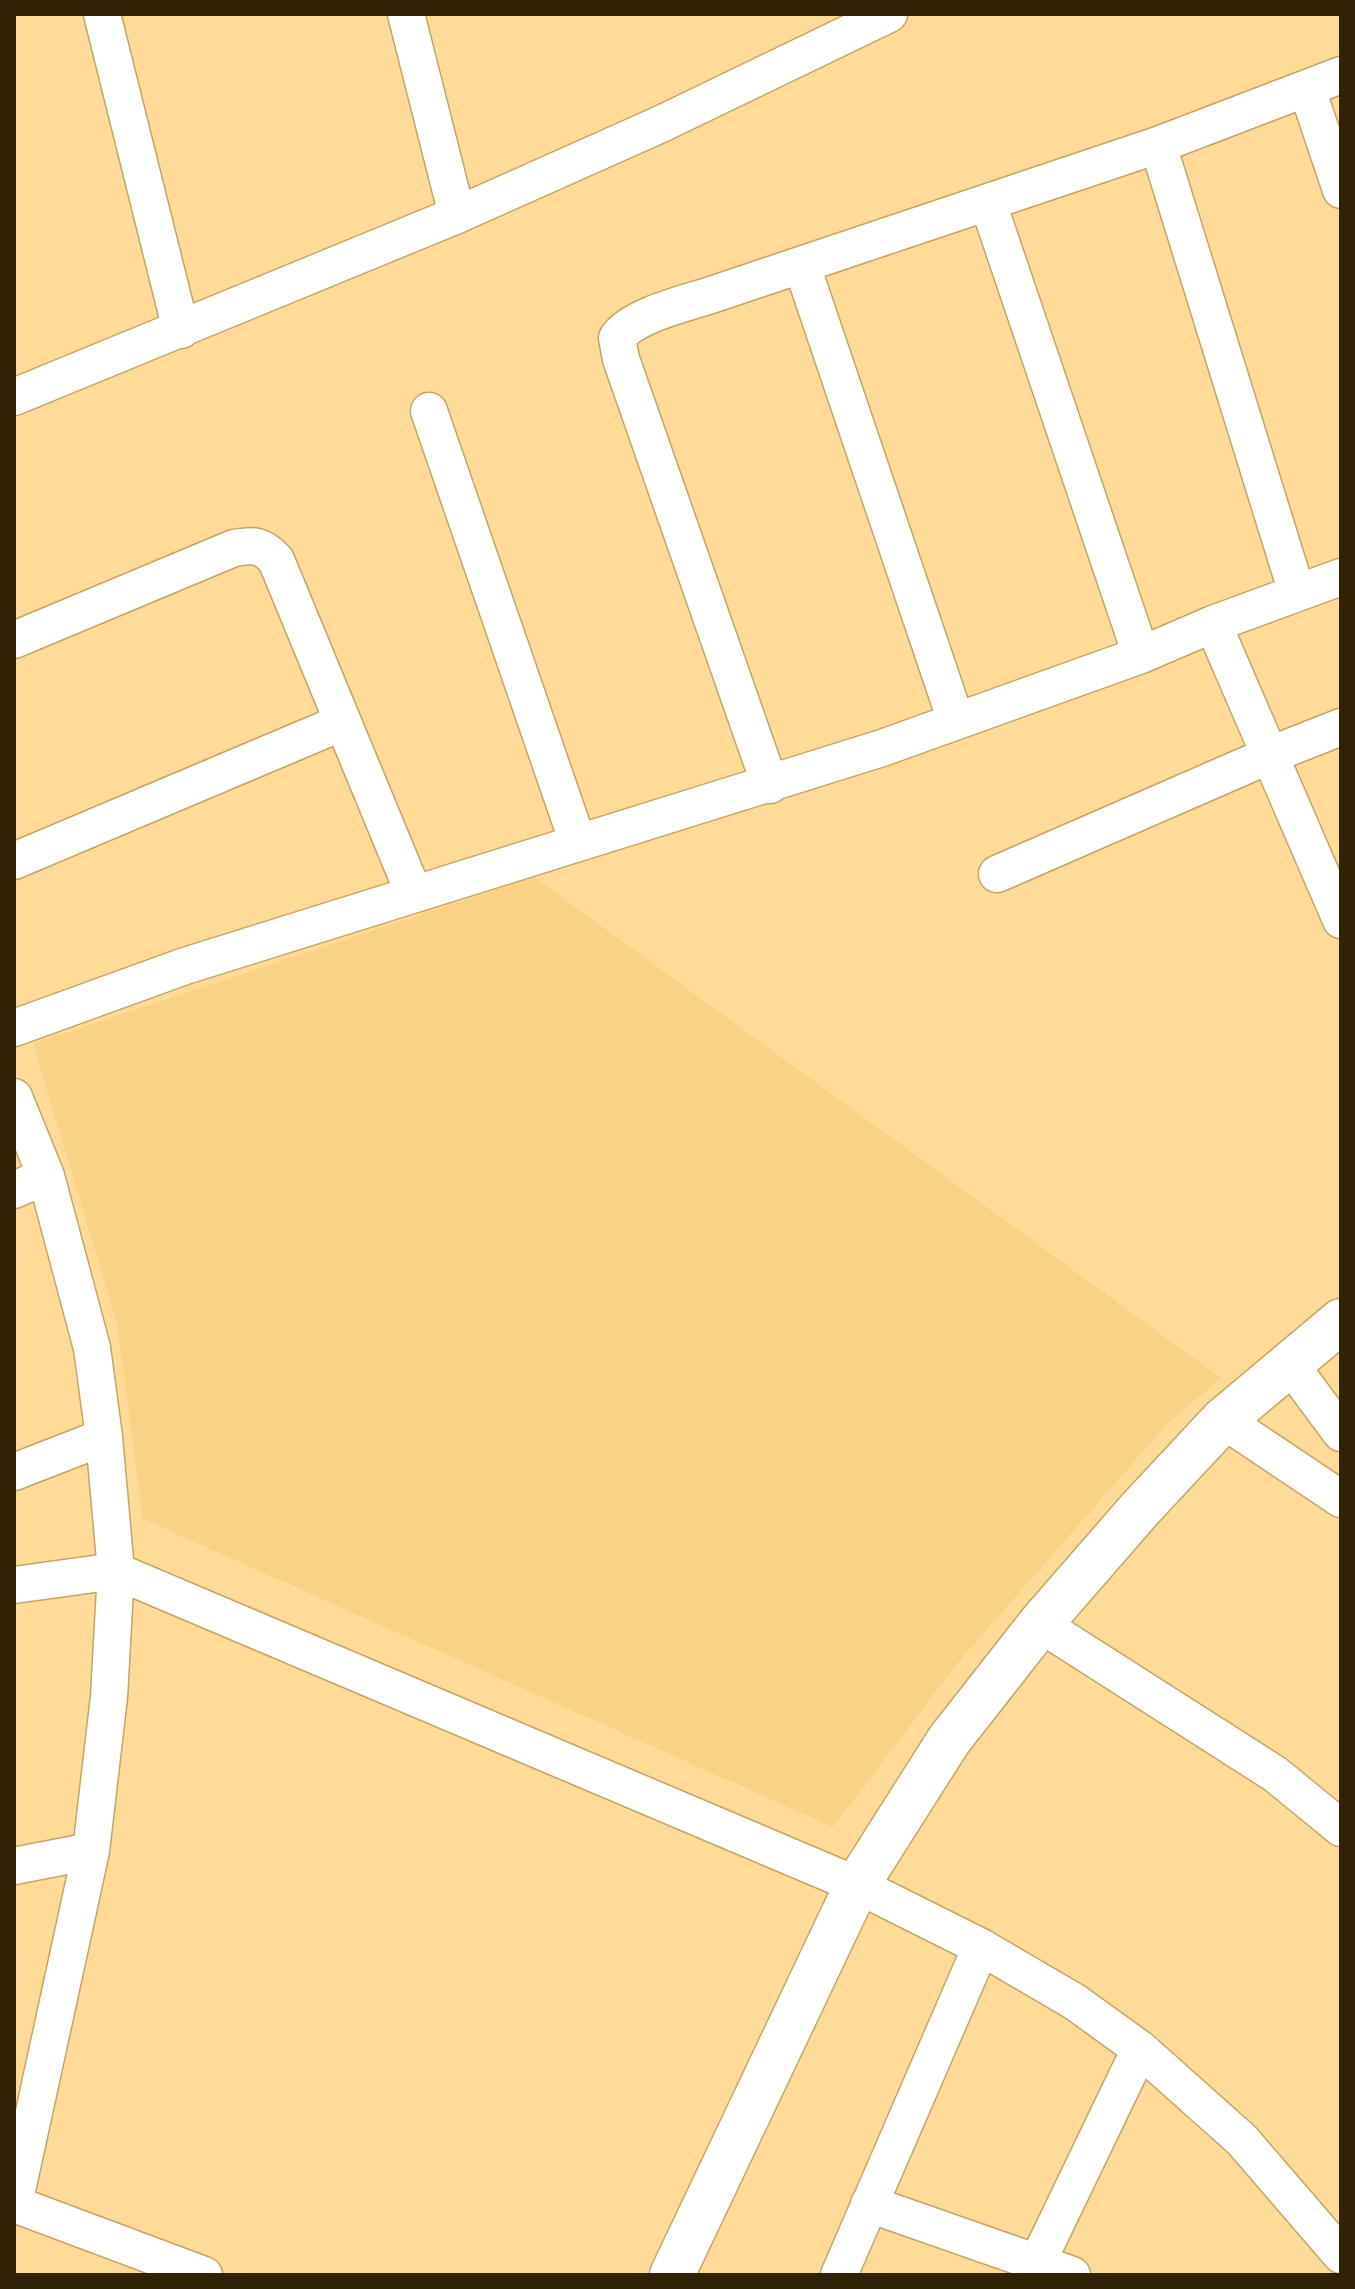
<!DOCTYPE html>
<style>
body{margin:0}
#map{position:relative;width:1355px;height:2289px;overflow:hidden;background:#ffdb97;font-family:"DM Sans",sans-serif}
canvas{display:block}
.frame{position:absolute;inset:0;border:16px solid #2f2205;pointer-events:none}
</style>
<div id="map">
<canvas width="1355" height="2289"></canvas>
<div class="frame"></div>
</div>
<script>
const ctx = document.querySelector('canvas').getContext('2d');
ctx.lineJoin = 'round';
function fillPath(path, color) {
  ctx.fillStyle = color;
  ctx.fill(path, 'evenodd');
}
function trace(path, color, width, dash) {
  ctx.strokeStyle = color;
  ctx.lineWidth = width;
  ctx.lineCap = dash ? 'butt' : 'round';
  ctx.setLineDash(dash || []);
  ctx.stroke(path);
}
const built = new Path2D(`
 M 534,877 L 1221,1378 L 1167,1424 L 960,1660 L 833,1827 L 143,1519 L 117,1323 L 33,1044 Z`);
const street = new Path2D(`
 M 102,14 L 181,330
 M 406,14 L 457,215
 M 1307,89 L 1341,190
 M 1158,145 L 1297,593
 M 988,203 L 1141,655
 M 802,266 L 956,721
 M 14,397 L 457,215 L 661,124 L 889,14
 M 429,411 L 578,843
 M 1213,624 L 1341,920
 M 14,640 L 234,548 C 255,545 261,544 276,560 L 414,894
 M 770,785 L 621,359 L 617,338 C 633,315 684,304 711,295 L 1158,145 L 1341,75
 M 14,861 L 343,722
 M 997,874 L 1270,755 L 1341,727
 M 14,1028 L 185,966 L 882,748 L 1141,655 L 1213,624 L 1341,577
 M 14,1097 L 46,1176 L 92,1348 L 104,1437 L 116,1571 L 109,1697 L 91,1851 L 14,2204
 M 14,1190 L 46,1176
 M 1289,1363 L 1341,1433
 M 1223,1420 L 1341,1499
 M 14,1472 L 104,1437
 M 14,1585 L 116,1571 L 857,1885 L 981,1947 L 1075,2002 L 1140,2049 L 1242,2140 L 1341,2255
 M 1040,1624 L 1275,1774 L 1341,1828
 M 14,1866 L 91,1851
 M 14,2204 L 204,2275
 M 869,2204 L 1072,2275
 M 1037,2263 L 1140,2049
 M 839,2275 L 981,1947`);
const secondary = new Path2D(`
 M 672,2275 L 857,1885 L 949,1740 L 1040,1624 L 1140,1509 L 1223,1420 L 1341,1321`);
fillPath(built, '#f9d285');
trace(street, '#c7a461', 39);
trace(secondary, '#c7a461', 47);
trace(street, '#fff', 36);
trace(secondary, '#fff', 44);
</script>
